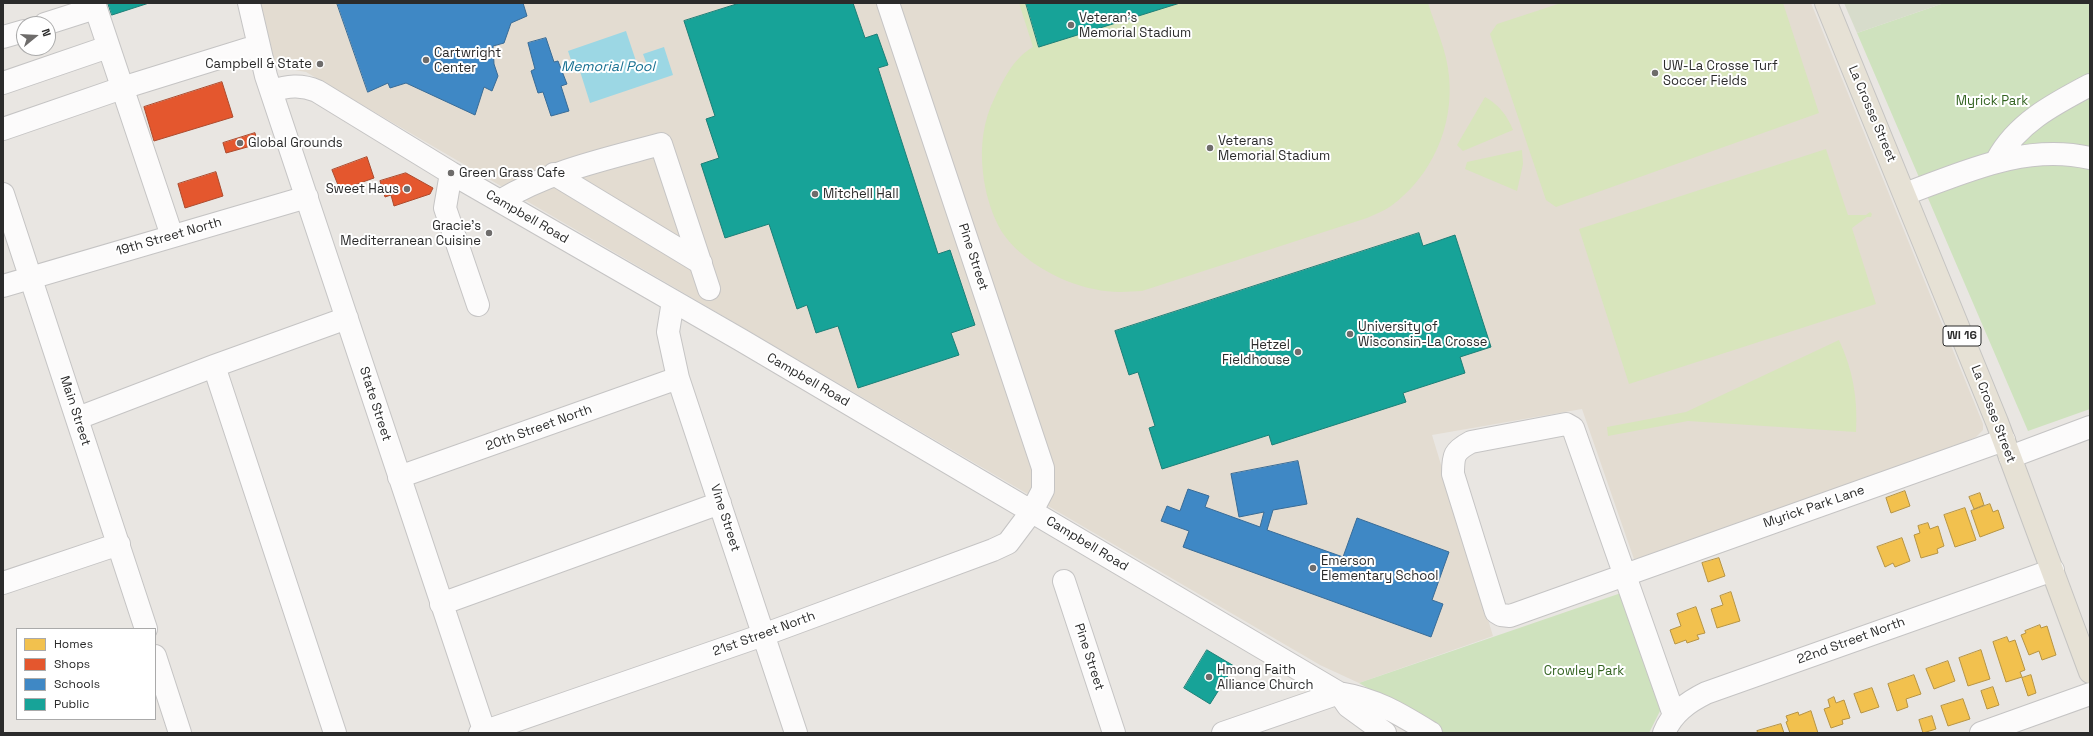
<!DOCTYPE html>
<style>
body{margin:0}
#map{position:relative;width:2093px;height:736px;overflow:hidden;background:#e9e6e2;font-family:"Space Grotesk",sans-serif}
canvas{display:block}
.frame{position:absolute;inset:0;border:4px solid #2b2b2b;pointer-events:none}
.legend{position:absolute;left:16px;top:628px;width:140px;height:92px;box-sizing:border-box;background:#fff;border:1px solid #aaa;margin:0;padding:5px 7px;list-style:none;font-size:12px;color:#2b2b2b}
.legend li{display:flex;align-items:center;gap:8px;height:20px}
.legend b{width:20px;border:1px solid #aaa}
.north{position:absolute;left:16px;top:16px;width:40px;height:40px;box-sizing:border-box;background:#fff;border:1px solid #aaa;border-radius:50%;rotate:72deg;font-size:11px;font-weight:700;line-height:16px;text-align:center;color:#2b2b2b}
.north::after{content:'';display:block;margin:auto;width:14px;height:18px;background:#6e6c6b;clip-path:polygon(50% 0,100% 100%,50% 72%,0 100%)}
</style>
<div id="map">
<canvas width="2093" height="736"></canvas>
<div class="frame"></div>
<ul class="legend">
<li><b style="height:11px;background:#f2c14e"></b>Homes</li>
<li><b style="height:11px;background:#e4572e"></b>Shops</li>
<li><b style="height:11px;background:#3f88c5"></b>Schools</li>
<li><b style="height:11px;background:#17a398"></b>Public</li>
</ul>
<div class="north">N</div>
</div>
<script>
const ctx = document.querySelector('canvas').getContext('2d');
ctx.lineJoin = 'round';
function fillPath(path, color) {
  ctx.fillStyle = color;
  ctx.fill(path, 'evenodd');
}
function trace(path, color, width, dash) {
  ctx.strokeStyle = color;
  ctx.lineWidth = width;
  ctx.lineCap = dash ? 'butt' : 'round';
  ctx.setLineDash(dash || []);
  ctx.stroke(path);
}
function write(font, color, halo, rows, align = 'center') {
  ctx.font = font + ' "Space Grotesk",sans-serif';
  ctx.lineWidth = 4;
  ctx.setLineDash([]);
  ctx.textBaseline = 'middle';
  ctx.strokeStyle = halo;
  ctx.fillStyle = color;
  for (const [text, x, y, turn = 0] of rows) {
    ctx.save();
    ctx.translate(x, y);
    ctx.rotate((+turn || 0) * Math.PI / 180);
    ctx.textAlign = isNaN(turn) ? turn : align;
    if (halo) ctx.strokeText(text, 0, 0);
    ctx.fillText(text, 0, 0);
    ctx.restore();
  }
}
const education = new Path2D(`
 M 253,3 L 1811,3 L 1983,424 L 1983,430 L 1976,437 L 1956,446 L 1636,565 L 1582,409 L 1432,435 L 1493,636 L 1359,683 L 1320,665 L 306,72 L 278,67 L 272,59 Z`);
const green = new Path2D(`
 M 1944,3 L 2090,3 L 2090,409 L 2028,431 L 1857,33 Z
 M 1624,592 L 1661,709 L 1649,733 L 1445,733 L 1359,683 Z`);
const cemetery = new Path2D(`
 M 1844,3 L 1944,3 L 1857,33 Z`);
const pitch = new Path2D(`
 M 1019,3 L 1428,3 C 1435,26 1447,51 1449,76 C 1454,126 1432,176 1391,206 C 1384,211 1375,214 1367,218 L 1142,291 C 1126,292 1110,293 1094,289 C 1060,283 1014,257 998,225 C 990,209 985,191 983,173 C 980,146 983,121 995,97 C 1005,77 1013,59 1033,47 Z
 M 1561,3 L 1783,3 L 1819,113 L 1556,207 L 1546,200 L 1490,34 L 1497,24 Z
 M 1485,97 C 1499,105 1507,115 1513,130 L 1463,151 L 1457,145 Z
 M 1826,149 L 1848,215 L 1866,215 L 1870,212 L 1872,214 L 1871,217 L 1867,217 L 1852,228 L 1876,304 L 1629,384 L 1579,229 Z
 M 1522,150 L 1523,164 L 1517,191 L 1465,169 L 1467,162 Z
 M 1839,340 C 1853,370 1858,399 1856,432 L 1688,421 L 1608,436 L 1607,427 L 1686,412 Z`);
const water = new Path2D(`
 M 626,31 L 640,73 L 649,70 L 643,54 L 664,47 L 673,75 L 590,103 L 579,68 L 574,69 L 568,51 Z`);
const homes = new Path2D(`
 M 1905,491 L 1910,506 L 1891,513 L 1886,498 Z
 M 1980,493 L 1984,505 L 1974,509 L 1969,497 Z
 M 1990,504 L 1993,512 L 1998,510 L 2004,528 L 1980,537 L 1971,511 Z
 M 1965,508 L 1976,540 L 1955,547 L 1944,515 Z
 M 1928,523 L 1930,529 L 1938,526 L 1944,546 L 1937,549 L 1938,553 L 1921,558 L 1914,535 L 1920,533 L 1918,526 Z
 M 1902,538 L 1910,561 L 1895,567 L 1893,563 L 1885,567 L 1877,547 Z
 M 1719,558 L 1725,576 L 1708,582 L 1702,563 Z
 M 1731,592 L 1740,621 L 1717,628 L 1711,609 L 1723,605 L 1720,596 Z
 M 1696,607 L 1705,633 L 1697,635 L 1699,639 L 1687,643 L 1686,640 L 1675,644 L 1670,630 L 1681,626 L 1677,614 Z
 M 2040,625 L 2041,628 L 2047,626 L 2056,655 L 2042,660 L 2039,651 L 2029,655 L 2021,635 L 2026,633 L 2025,631 Z
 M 2007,637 L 2009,642 L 2015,640 L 2025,670 L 2020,672 L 2022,677 L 2006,682 L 1993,642 Z
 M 1981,650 L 1990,679 L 1968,686 L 1959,658 Z
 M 1948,661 L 1955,681 L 1934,689 L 1926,669 Z
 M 1914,675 L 1921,694 L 1906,699 L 1908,707 L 1897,711 L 1888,684 Z
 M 2031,675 L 2036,693 L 2028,696 L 2022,678 Z
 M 1993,687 L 1999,705 L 1987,709 L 1981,691 Z
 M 1872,688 L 1879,707 L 1861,713 L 1854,694 Z
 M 1834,697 L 1836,703 L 1844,700 L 1850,718 L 1842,720 L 1843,724 L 1831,728 L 1824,709 L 1830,707 L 1828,700 Z
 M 1963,699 L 1970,719 L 1948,726 L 1941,706 Z
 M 1811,711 L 1818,733 L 1790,733 L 1786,722 L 1788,721 L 1786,716 L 1798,712 L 1799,715 Z
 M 1932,716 L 1936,729 L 1923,733 L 1919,720 Z
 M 1781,724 L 1784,733 L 1758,733 L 1757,731 Z`);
const shops = new Path2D(`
 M 222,82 L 233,117 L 154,141 L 144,107 Z
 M 255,133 L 258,144 L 226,153 L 223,143 Z
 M 367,157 L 374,178 L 340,190 L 332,170 Z
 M 216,172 L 223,196 L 185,208 L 178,184 Z
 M 406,173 L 433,188 L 430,194 L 394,206 L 391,195 L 385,197 L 380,181 Z`);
const schools = new Path2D(`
 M 337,3 L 523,3 L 527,16 L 511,23 L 504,43 L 493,46 L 494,64 L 498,76 L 492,91 L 484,87 L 475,115 L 406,83 L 390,88 L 388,83 L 368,92 Z
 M 546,38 L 554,62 L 558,61 L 567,84 L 561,86 L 569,111 L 551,116 L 543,92 L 538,93 L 531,71 L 535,69 L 528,43 Z
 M 1298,461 L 1307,504 L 1273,510 L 1267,530 L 1343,557 L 1357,518 L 1449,552 L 1432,600 L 1443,604 L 1431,637 L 1183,547 L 1189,531 L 1161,521 L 1167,506 L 1180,511 L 1188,489 L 1209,496 L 1205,507 L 1260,527 L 1264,512 L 1239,517 L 1231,474 Z`);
const public = new Path2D(`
 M 108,3 L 149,3 L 112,15 Z
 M 740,3 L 853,3 L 865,38 L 877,34 L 888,65 L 878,68 L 938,254 L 950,250 L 975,325 L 951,333 L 959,355 L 858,388 L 838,326 L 816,333 L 807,305 L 797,309 L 769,224 L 725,238 L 701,164 L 719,158 L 706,119 L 715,116 L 684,21 Z
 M 1026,3 L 1180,3 L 1039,47 Z
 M 1419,233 L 1423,246 L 1455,235 L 1491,347 L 1460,357 L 1465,373 L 1403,393 L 1406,402 L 1272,445 L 1269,435 L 1162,469 L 1149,428 L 1155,426 L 1138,372 L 1129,375 L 1115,331 Z
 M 1207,650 L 1234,666 L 1210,704 L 1184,688 Z`);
const minor = new Path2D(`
 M 94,3 L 172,236
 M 249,3 L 266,76 L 485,733
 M 45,24 L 95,8
 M 3,37 L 24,31
 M 3,83 L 108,47
 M 272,91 C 287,86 301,84 317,91 L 451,173 L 741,340 L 1339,693 C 1376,699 1400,714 1431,733
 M 3,129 L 122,88 L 254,47
 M 1997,160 C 2017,123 2054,104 2090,85
 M 451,173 L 445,208 L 478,305
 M 554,174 L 701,263
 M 3,194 L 146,629
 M 1905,194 C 1965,172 2025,143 2090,158
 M 500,201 C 549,171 606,159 661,144 L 709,289
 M 3,286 L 307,197
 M 673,301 L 668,332 L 678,378 L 796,733
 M 214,366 L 335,733
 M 78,418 L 214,366 L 347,318
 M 2010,457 L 2090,427
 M 399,477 L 678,378
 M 1064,581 L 1114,733
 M 3,583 L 119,544
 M 441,604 L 720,503
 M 155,656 L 180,733
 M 1339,693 L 1348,706 L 1385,733
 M 1674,715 L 1573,428 L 1566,424 L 1471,442 C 1454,451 1453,455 1453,474 L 1496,612 L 1501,615 L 1510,616 L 2004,440
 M 480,733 L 763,635 L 993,550 L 1008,543 L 1032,511 L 1043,490 L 1043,468 L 888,3
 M 1223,733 L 1339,693
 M 1664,733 C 1672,713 1688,702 1706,693 L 2053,570
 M 1981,733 L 2090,694`);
const major = new Path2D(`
 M 1826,3 L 1997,422 L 2090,672`);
const markers = [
 [1071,25,4,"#6e6c6b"],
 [426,60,4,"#6e6c6b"],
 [320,64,4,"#6e6c6b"],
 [1655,73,4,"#6e6c6b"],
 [240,143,4,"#6e6c6b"],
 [1210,148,4,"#6e6c6b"],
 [451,173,4,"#6e6c6b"],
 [407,189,4,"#6e6c6b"],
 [815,194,4,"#6e6c6b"],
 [489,233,4,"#6e6c6b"],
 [1350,334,4,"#6e6c6b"],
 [1298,352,4,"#6e6c6b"],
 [1313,568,4,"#6e6c6b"],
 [1209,677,4,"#6e6c6b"]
];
const shields = [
 [1962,336,38]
];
const shieldNames = [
 ["WI 16",1962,336]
];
const poiNames = [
 ["Veteran's",1079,18],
 ["Memorial Stadium",1079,33],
 ["Cartwright",434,53],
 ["Center",434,68],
 ["Campbell & State",312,64,"right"],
 ["UW-La Crosse Turf",1663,66],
 ["Soccer Fields",1663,81],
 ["Veterans",1218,141],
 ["Memorial Stadium",1218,156],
 ["Global Grounds",248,143],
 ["Green Grass Cafe",459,173],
 ["Sweet Haus",399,189,"right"],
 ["Mitchell Hall",823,194],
 ["Gracie's",481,226,"right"],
 ["Mediterranean Cuisine",481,241,"right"],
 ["University of",1358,327],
 ["Wisconsin-La Crosse",1358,342],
 ["Hetzel",1290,345,"right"],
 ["Fieldhouse",1290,360,"right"],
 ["Emerson",1321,561],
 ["Elementary School",1321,576],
 ["Hmong Faith",1217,670],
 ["Alliance Church",1217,685]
];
const parkNames = [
 ["Myrick Park",1992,101],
 ["Crowley Park",1584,671]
];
const streetNames = [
 ["La Crosse Street",1872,114,67],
 ["Campbell Road",527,217,30],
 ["19th Street North",169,237,-16],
 ["Pine Street",973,257,72],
 ["Campbell Road",808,380,30],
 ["State Street",375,404,72],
 ["Main Street",75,411,72],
 ["La Crosse Street",1993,414,69],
 ["20th Street North",539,428,-20],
 ["Myrick Park Lane",1814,507,-19],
 ["Vine Street",725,518,72],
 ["Campbell Road",1087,544,31],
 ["21st Street North",764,634,-20],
 ["22nd Street North",1851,641,-20],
 ["Pine Street",1089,657,72]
];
const waterNames = [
 ["Memorial Pool",608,67]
];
fillPath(education, '#e3dcd1');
fillPath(green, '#cfe2be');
fillPath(cemetery, '#d7dccb');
fillPath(pitch, '#d8e5bc');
fillPath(water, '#9cd7e4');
fillPath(homes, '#f2c14e');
trace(homes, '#b69444', 1);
fillPath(shops, '#e4572e');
trace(shops, '#ac4a2d', 1);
fillPath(schools, '#3f88c5');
trace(schools, '#396c97', 1);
fillPath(public, '#17a398');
trace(public, '#1d7f77', 1);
trace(minor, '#c5c4c4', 24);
trace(major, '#c5c4c2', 24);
trace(minor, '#fcfbfb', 22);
trace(major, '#e6e1d5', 22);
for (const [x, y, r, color] of markers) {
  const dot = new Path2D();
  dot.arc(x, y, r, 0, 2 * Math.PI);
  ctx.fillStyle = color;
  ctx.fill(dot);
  trace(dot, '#fff', 1.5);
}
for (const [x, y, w] of shields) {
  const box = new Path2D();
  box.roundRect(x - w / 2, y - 10, w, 20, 3);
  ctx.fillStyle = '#fff';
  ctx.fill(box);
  trace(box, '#2b2b2b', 1);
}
write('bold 12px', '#2b2b2b', null, shieldNames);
write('13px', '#2b2b2b', '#fff', poiNames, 'left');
write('13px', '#336321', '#fff', parkNames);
write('13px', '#2b2b2b', '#fff', streetNames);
write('italic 14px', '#197192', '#fff', waterNames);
</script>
